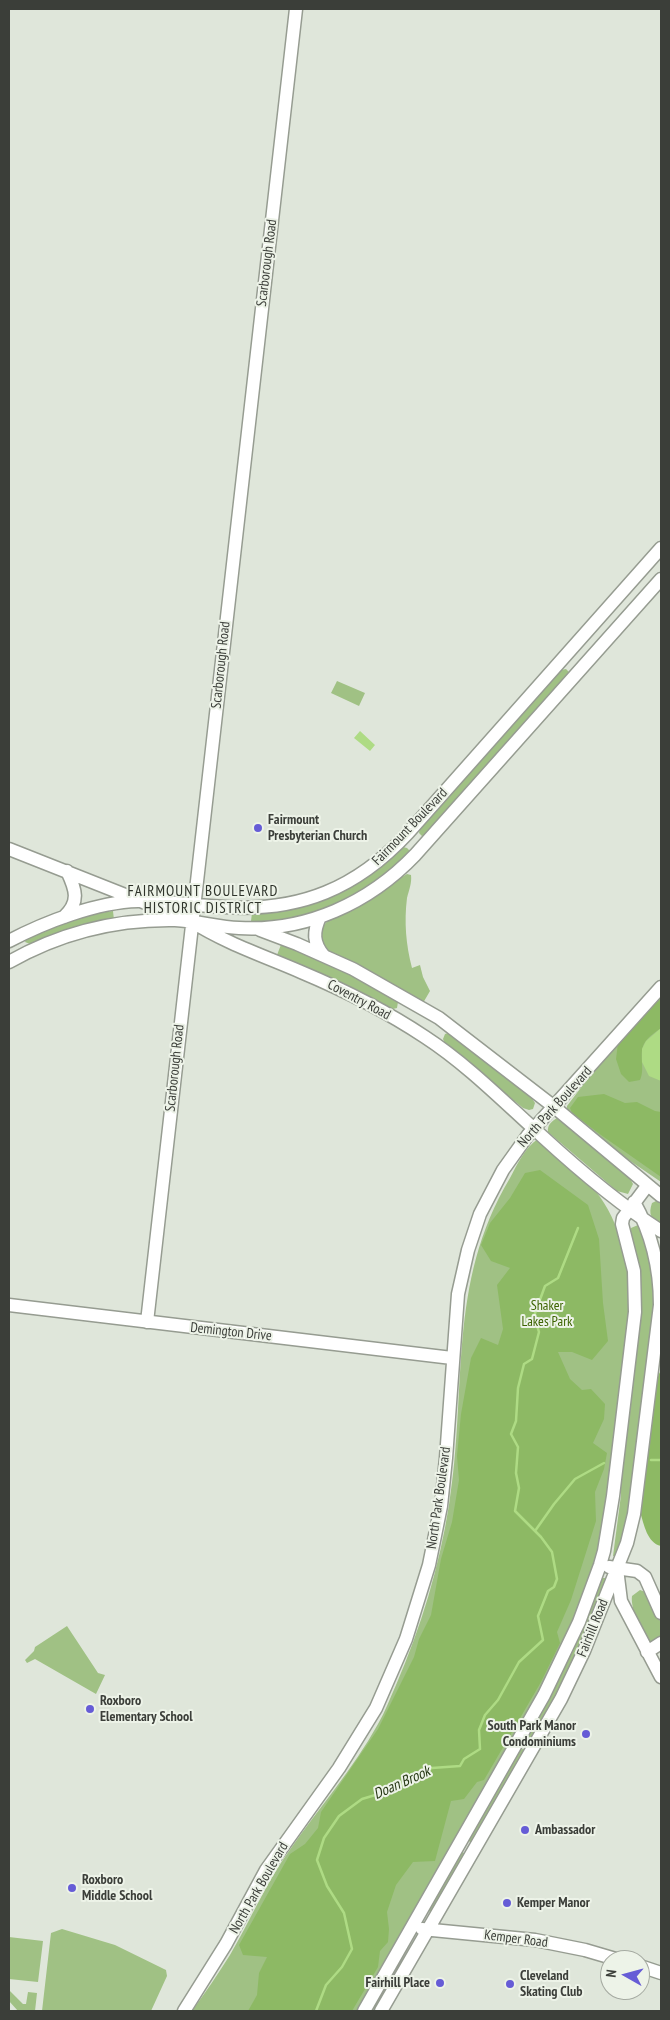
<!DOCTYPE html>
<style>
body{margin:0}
#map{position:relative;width:670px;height:2020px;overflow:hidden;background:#dfe6da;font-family:"PT Sans Narrow",sans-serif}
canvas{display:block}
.frame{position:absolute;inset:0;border:10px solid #3b3e39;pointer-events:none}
.north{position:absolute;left:600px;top:1950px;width:50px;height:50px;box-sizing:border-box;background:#edf3e8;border:1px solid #a6aba2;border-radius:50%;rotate:277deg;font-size:14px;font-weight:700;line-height:20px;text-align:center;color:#3b3e39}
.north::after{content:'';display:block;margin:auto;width:18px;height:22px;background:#665cd6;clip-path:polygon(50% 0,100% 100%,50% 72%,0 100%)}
</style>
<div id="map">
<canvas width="670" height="2020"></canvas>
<div class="frame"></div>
<div class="north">N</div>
</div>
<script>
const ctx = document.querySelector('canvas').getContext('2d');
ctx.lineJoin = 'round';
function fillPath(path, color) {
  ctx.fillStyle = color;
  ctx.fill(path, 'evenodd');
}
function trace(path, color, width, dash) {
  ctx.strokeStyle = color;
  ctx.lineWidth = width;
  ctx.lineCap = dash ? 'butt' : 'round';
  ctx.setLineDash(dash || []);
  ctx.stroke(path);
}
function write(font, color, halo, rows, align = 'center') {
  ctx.font = font + ' "PT Sans Narrow",sans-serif';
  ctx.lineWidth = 4;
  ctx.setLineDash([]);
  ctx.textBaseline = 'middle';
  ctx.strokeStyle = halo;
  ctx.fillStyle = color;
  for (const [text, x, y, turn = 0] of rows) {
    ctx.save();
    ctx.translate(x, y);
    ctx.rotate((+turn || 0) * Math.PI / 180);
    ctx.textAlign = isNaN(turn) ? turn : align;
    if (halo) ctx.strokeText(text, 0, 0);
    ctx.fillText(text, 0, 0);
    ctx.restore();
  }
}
const green = new Path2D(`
 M 566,669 L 569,672 L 567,677 L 429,834 L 422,836 L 419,833 L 420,827 L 561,670 Z
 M 337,681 L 365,693 L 359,706 L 331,693 Z
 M 403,847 L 407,848 L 410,851 C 406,866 355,896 340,903 C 322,912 270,927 251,921 L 252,913 L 364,879 Z
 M 407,874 L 411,875 C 412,883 409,890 407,898 C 404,922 406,945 412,968 L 420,965 L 423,977 L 430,991 L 423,1003 L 391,984 L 325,950 C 319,941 319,934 324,925 C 331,915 348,911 358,906 C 376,898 390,883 407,874 Z
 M 113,911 L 114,920 L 30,944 L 25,942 L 27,937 L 86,915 Z
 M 282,942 L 353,973 L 398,1002 L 397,1008 L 389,1010 L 311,970 L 277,955 Z
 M 661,996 L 661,1182 L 617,1152 L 567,1110 L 567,1106 L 592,1073 Z
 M 448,1033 L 453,1034 L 531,1097 L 535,1103 L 533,1109 L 529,1110 L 523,1108 L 445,1044 L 443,1039 L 445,1034 Z
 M 557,1118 L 630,1178 L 633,1184 L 628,1194 L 617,1191 L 548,1132 C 547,1125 552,1121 557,1118 Z
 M 538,1139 C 555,1154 574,1168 590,1185 C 619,1215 627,1258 631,1298 L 607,1496 L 598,1552 L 581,1605 L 562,1651 L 357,2011 L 192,2011 C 205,1993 218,1974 230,1955 C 250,1921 266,1883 289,1851 C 318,1809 353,1769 378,1724 C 385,1712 390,1698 396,1685 C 421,1627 439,1568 449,1505 C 468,1390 446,1285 510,1178 C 517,1165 525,1147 538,1139 Z
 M 658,1200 L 661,1201 L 661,1225 C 651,1218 648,1215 652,1203 Z
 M 638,1225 L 643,1229 L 656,1290 L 626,1528 L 616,1557 L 613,1556 L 621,1495 L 620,1472 L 641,1303 L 641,1281 L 629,1231 L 631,1228 Z
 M 603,1578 L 606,1578 L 607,1581 L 562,1688 L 531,1740 L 528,1742 L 526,1741 L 526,1737 L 562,1672 L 577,1640 L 601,1580 Z
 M 640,1590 C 659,1596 661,1621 661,1638 L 653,1642 C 642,1640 630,1607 632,1596 Z
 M 67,1626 L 98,1673 L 105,1675 L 96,1694 L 35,1659 L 27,1663 L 25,1660 L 34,1651 L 35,1647 Z
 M 523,1749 L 524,1750 L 471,1843 L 468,1840 L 519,1750 Z
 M 460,1852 L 465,1853 L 433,1912 L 430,1912 L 428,1910 Z
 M 62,1929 L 115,1945 L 166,1970 L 167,1976 L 151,2011 L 42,2011 L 51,1933 Z
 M 9,1937 L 43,1941 L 38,1982 L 9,1979 Z
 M 9,1990 L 23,2004 L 26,2004 L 28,1992 L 37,1993 L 35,2011 L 18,2011 L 9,2001 Z`);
const forest = new Path2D(`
 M 661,996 L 661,1028 C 656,1032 649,1036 646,1041 C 637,1052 646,1068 640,1080 L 629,1082 L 621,1074 L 616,1059 L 618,1043 Z
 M 604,1094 L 625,1103 L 637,1102 L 655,1111 L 661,1112 L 661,1177 L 601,1135 L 572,1113 L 570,1108 L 578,1097 Z
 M 540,1170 L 588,1205 L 599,1239 L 603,1303 L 608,1341 L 592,1360 L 572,1352 L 558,1352 L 570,1379 L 582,1390 L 591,1389 L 605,1404 L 604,1419 L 593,1443 L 607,1453 L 604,1469 L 595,1492 L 596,1521 L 571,1600 L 557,1632 L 560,1643 L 541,1682 L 484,1780 L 477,1782 L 464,1799 L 451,1801 L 435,1861 L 413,1862 L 396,1885 L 387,1912 L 389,1929 L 388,1942 L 380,1951 L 378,1967 L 352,2011 L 248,2011 L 257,1995 L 259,1973 L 267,1957 L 243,1955 L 239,1945 L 290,1854 L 305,1844 L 318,1828 L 321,1812 L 378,1729 L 414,1657 L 419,1639 L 431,1615 L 441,1559 L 452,1522 L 459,1480 L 457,1456 L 461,1414 L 471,1358 L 481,1338 L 498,1345 L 503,1329 L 497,1285 L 510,1268 L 491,1261 L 481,1245 L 490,1223 L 510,1198 L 525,1173 Z
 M 661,1370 L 661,1546 C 647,1543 644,1524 640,1512 L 655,1382 Z`);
const water = new Path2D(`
 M 360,731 L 375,745 L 370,751 L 354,738 Z
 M 661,1028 L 661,1081 L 649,1076 L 642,1062 L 642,1049 L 646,1041 Z`);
const stream = new Path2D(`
 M 651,1460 L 661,1460
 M 535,1531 L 554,1504 L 575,1479 L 604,1463
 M 316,2011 L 326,1985 L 342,1967 L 352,1949 L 344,1913 L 327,1886 L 317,1860 L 324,1838 L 339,1816 L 362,1799 L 392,1790 L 432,1768 L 460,1766 L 464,1759 L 480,1749 L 479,1730 L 485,1715 L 498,1700 L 519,1662 L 543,1640 L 538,1616 L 548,1591 L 554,1587 L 557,1579 L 552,1552 L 541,1537 L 515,1511 L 519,1488 L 516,1473 L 518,1447 L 511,1434 L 516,1421 L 518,1388 L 524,1364 L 532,1359 L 539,1332 L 534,1316 L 545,1286 L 558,1278 L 578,1228`);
const secondary = new Path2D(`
 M 9,849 L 191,921 C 225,943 264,956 301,972 C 344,990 386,1011 425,1037 C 468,1065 505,1103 543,1137 C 580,1171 619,1204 661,1231
 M 64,917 C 80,902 76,890 67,871
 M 320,917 C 313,932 313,943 324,956
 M 260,930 L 297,944 L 353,969 L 439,1018 L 553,1106 L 661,1196
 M 9,941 C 45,922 97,902 138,901 C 167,900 196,906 225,907 C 300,912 357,888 408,833 L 661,548
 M 9,962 C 60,933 116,919 175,920 C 197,921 218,927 239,928 C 306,932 369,903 415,855 L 661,579
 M 9,1305 L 452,1358
 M 147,1322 L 296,9
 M 609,1567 L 637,1571 L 645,1577 L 661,1613
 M 617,1569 L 621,1601 L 661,1677
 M 647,1652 L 661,1643
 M 422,1929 L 535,1940 L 585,1950 L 619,1960
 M 640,1966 L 661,1973
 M 184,2011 L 226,1944 L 266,1870 L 339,1768 L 376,1708 L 406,1639 L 429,1565 L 441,1506 L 446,1458 L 458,1294 L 468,1250 L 480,1214 L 503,1170 L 528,1135 L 661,987
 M 364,2011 L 544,1695 L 579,1622 L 600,1565 L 604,1551 L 613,1496 L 635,1312 L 634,1271 L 622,1224 L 623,1218 L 647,1186
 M 381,2011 L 561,1699 L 584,1651 L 627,1543 L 634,1514 L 660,1305 C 660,1268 652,1234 634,1202`);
const markers = [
 [258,828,5,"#665cd6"],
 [90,1709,5,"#665cd6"],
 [586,1734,5,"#665cd6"],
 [525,1830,5,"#665cd6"],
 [72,1888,5,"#665cd6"],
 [507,1903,5,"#665cd6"],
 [440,1983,5,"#665cd6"],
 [510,1984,5,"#665cd6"]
];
const streetNames = [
 ["Scarborough Road",267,263,-83],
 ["Scarborough Road",221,665,-84],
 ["Fairmount Boulevard",410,827,-46],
 ["Coventry Road",359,1000,28],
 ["Scarborough Road",175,1068,-84],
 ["North Park Boulevard",555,1107,-48],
 ["Demington Drive",231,1332,6],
 ["North Park Boulevard",439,1498,-82],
 ["Fairhill Road",593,1628,-68],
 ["North Park Boulevard",259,1888,-60],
 ["Kemper Road",516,1939,7]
];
const poiNames = [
 ["Fairmount",268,820],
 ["Presbyterian Church",268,836],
 ["Roxboro",100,1701],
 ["Elementary School",100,1717],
 ["South Park Manor",576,1726,"right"],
 ["Condominiums",576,1742,"right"],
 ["Ambassador",535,1830],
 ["Roxboro",82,1880],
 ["Middle School",82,1896],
 ["Kemper Manor",517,1903],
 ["Cleveland",520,1976],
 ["Skating Club",520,1992],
 ["Fairhill Place",430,1983,"right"]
];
const parkNames = [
 ["Shaker",547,1306],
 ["Lakes Park",547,1322]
];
const neighbourhoodNames = [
 ["FAIRMOUNT BOULEVARD",203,892],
 ["HISTORIC DISTRICT",203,909]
];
const waterNames = [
 ["Doan Brook",402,1783,-24]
];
fillPath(green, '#a0c184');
fillPath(forest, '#8db964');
fillPath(water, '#aedb84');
trace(stream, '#aedb84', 2.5);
trace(secondary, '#969c91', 15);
trace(secondary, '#fff', 12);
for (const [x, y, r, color] of markers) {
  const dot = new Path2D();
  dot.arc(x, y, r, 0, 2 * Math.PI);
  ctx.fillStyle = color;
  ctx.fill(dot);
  trace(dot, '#edf3e8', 2);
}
write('14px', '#3b3e39', '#edf3e8', streetNames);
write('bold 14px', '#3b3e39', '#edf3e8', poiNames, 'left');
write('14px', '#3c6301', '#edf3e8', parkNames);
ctx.letterSpacing = '1px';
write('15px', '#2e332a', '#edf3e8', neighbourhoodNames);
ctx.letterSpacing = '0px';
write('italic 15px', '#253613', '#edf3e8', waterNames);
</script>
